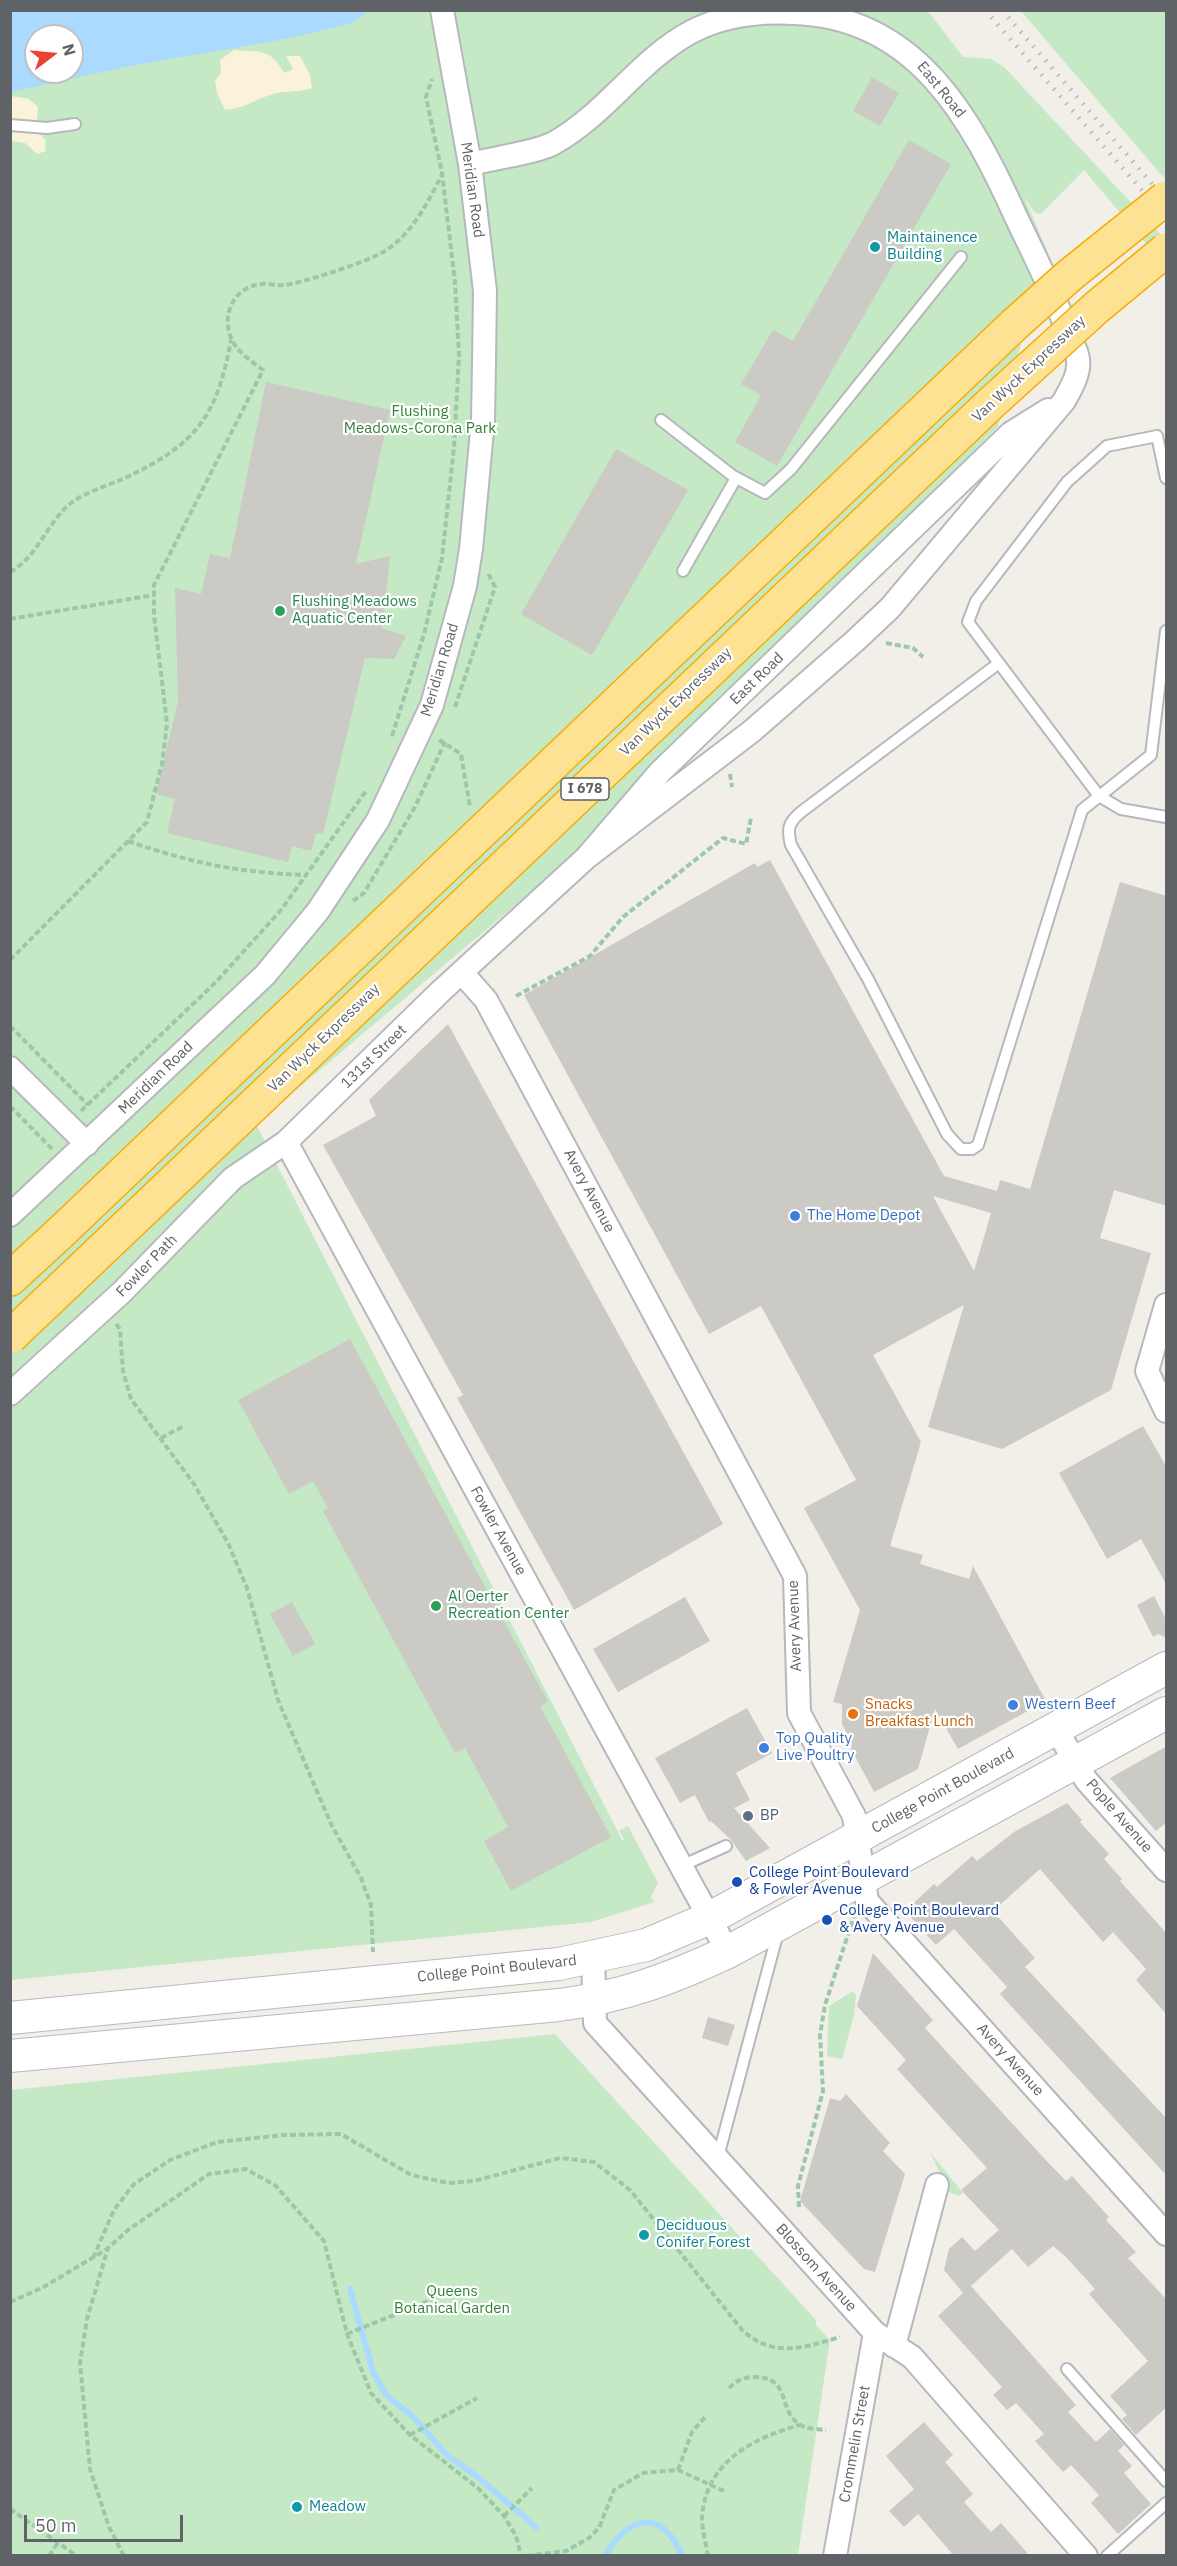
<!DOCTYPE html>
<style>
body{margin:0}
#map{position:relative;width:1177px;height:2566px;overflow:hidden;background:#f1efe8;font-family:"IBM Plex Sans",sans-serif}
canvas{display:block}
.frame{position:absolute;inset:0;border:12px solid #5f6368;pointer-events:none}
.north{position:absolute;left:24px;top:24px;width:60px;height:60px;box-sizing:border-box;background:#fff;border:2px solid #bfc1c3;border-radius:50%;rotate:74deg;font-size:16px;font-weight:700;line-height:24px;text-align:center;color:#5f6368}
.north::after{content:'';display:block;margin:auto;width:21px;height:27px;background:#ea4335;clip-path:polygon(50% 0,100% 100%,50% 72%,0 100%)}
.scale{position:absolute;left:24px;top:2515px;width:159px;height:27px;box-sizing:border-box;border:3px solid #5f6368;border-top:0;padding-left:8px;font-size:18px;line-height:21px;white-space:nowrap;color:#5f6368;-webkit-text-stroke:4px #fff;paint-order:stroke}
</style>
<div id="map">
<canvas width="1177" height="2566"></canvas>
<div class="frame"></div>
<div class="north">N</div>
<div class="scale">50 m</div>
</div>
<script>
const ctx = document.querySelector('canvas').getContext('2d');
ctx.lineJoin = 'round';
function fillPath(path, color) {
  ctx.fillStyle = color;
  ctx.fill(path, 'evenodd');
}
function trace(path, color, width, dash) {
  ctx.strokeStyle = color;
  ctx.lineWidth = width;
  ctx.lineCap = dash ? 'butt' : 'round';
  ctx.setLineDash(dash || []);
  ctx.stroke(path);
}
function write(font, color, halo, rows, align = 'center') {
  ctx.font = font + ' "IBM Plex Sans",sans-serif';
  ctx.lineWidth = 4.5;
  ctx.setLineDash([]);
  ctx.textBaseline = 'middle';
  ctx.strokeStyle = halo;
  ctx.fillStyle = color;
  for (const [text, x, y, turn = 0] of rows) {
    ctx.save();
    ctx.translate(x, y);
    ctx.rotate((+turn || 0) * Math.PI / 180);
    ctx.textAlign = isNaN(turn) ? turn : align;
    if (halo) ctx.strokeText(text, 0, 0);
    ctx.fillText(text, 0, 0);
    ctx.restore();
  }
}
const green = new Path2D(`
 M 10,11 L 928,11 L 963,57 L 991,59 L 1004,67 L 1166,240 L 1166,267 L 1084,170 L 1041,214 L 1034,212 L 1024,196 L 1047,251 L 998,426 L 874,556 L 571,858 L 256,1124 L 622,1840 L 624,1839 L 619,1831 L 628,1826 L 658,1883 L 651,1897 L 654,1902 L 591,1922 L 11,1980 ZM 36,36 L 72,36 L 72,72 L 36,72 Z
 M 1021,11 L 1166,11 L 1166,173 L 1164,178 Z
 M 853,1991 L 856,1995 L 854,2015 L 842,2059 L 827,2056 L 829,2006 Z
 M 555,2034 L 816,2320 L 816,2325 L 830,2340 L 798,2555 L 11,2555 L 11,2090 Z
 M 930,2152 L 963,2193 L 959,2196 L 949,2192 Z`);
const sand = new Path2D(`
 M 234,50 C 259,52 271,48 284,73 L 293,69 L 286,56 L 300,56 L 310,75 L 312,88 C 298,93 284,90 270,95 C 254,100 243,109 225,110 L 217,93 L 215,80 L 221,73 L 220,60 Z
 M 11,96 L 29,99 L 38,107 L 37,121 L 11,119 Z
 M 11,132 L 37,132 L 45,139 L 46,151 L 37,154 L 25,143 L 11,141 Z`);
const water = new Path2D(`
 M 10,11 L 11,10 L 368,11 L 353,23 L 285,39 L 125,67 L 11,92 ZM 36,36 L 72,36 L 72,72 L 36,72 Z`);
const stream = new Path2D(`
 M 350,2289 L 373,2372 L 386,2395 L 413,2417 L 448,2456 L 479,2478 L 536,2527
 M 605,2556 C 628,2515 662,2508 682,2556`);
const building = new Path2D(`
 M 872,77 L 899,93 L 880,126 L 853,111 Z
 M 909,140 L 951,164 L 777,466 L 735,442 L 761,395 L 741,384 L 773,330 L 793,341 Z
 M 266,382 L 390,410 L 356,564 L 390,556 L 382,628 L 406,636 L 394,659 L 365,658 L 323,834 L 316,833 L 311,851 L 292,846 L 288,862 L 167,833 L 175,799 L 156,794 L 178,701 L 175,588 L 201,594 L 210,554 L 230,558 Z
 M 616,449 L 688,490 L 592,655 L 521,614 Z
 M 770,860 L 944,1176 L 997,1191 L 1000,1180 L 1030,1189 L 1120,882 L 1167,896 L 1167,1206 L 1114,1190 L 1100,1238 L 1151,1253 L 1111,1390 L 1002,1449 L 928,1427 L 964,1305 L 873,1355 L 921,1442 L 890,1546 L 923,1555 L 920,1564 L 969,1579 L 973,1566 L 1046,1701 L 958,1749 L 935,1709 L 918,1769 L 874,1792 L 851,1749 L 852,1744 L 842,1724 L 842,1704 L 833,1702 L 860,1610 L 804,1508 L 856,1480 L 761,1306 L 709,1334 L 524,995 L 755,863 L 757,867 ZM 933,1196 L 991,1213 L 974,1271 Z
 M 448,1024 L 723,1524 L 574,1610 L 457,1398 L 463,1395 L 323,1145 L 376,1116 L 369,1100 Z
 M 350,1339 L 548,1702 L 540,1706 L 611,1837 L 511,1891 L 484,1841 L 508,1827 L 465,1748 L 455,1753 L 323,1511 L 328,1508 L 313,1481 L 289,1494 L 238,1400 Z
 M 1143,1426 L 1167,1468 L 1167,1586 L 1141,1539 L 1107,1559 L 1059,1473 Z
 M 1154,1596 L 1167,1621 L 1167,1638 L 1158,1634 L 1153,1637 L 1137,1605 Z
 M 685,1597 L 710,1641 L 618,1692 L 593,1649 Z
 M 292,1602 L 315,1644 L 293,1656 L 270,1614 Z
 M 747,1708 L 772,1753 L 736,1773 L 750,1800 L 734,1808 L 770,1848 L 746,1861 L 731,1840 L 711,1821 L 709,1822 L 695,1795 L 680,1803 L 655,1758 Z
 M 1167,1746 L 1167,1822 L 1156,1831 L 1110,1778 Z
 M 1067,1803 L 1082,1820 L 1080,1822 L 1109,1854 L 1104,1859 L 1122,1879 L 1120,1881 L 1167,1934 L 1167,2015 L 1136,1980 L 1146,1969 L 1113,1932 L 1103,1942 L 1040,1869 L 993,1911 L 1035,1958 L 1025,1967 L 1167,2119 L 1167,2176 L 1000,1994 L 1007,1987 L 954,1929 L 936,1945 L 905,1911 L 934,1884 L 937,1887 L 972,1856 L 977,1861 L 1014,1832 Z
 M 873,1953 L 933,2020 L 925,2028 L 1042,2156 L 1066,2181 L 1072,2176 L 1109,2217 L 1106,2220 L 1136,2252 L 1128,2258 L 1167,2300 L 1167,2407 L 1136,2435 L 1122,2419 L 1127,2415 L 1110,2396 L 1148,2361 L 1089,2294 L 1095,2289 L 1065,2256 L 1053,2246 L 1028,2267 L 1012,2249 L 971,2286 L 1076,2405 L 1068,2412 L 1096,2442 L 1110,2429 L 1124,2445 L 1118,2451 L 1132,2466 L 1124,2473 L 1151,2504 L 1118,2534 L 1091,2503 L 1099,2495 L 1071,2465 L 1063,2472 L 1035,2441 L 1044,2434 L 1016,2403 L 1007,2410 L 993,2395 L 1002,2387 L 938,2316 L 963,2293 L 944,2270 L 949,2249 L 962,2237 L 975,2251 L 999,2230 L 961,2190 L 987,2168 L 897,2069 L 906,2060 L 857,2006 Z
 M 708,2017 L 735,2025 L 728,2046 L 702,2038 Z
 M 846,2094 L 890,2143 L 883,2151 L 905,2174 L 875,2272 L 864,2269 L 800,2201 L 830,2098 L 840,2101 Z
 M 924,2422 L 953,2455 L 945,2462 L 973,2494 L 964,2502 L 991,2532 L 1001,2523 L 1030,2556 L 954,2556 L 918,2514 L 904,2527 L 889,2511 L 914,2489 L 886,2456 Z`);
const path = new Path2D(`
 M 10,572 C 37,558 48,521 71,503 C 87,491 108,486 125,478 C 197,444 217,416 231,340
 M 10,619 L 154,595
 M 886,643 L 913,648 L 923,657
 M 455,707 L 495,587 L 488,573
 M 392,736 L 424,634 L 442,558 L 454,447 L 459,355 L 455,282 L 442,173 L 426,97 L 432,79
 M 439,740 L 461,754 L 470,807
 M 730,774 L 732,787
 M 128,841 C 191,863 240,873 307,875
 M 353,901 L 364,893 L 415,807 L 445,742
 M 10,960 L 147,822 L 162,764 L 167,724 L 154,615 L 154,585 L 263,370 C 252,362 236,351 231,338 C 221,313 235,286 262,284 C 269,283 277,286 285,285 C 305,282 367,262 385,251 C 413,233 427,203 442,175
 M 516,996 L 590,956 L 623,917 L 723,838 L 746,844 L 751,818
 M 10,1026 L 88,1105
 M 10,1106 L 52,1149
 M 81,1111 L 216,982 L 281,910 L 366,791
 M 116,1324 L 120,1329 L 123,1371 L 131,1399 L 194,1484 L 228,1543 L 247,1588 L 278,1700 L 331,1824 L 361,1878 L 371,1905 L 373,1952
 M 161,1438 L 184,1426
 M 799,2207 L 798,2186 L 823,2091 L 820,2035 L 825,2005 L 854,1916
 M 93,2258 L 114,2210 L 133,2185 L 170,2160 L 217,2142 L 284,2135 L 341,2134 L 411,2175 L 448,2183 L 474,2181 L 560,2158 L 594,2162 L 630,2190 L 743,2331 C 774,2358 803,2348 840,2337
 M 10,2302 L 42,2288 L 107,2249
 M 347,2334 L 438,2297
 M 729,2388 C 736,2381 743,2377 754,2377 C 792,2377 777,2409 799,2424 C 805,2429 818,2429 826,2430
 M 410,2435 L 477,2398
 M 678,2470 L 692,2432 L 707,2415
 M 10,2509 L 77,2556
 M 504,2516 L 532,2488
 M 49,2556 L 59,2541
 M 124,2556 L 109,2527 L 90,2469 L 80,2363 L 87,2319 L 108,2248 L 128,2230 L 209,2174 L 246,2169 L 276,2186 L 324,2241 L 347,2334 L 371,2393 L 410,2435 L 478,2488 L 504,2516 L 516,2536 L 521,2556
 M 527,2556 L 566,2551 L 589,2538 L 599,2528 L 614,2490 L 643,2473 L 678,2470 L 726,2492
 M 708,2556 C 706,2544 702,2530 702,2518 C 705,2463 752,2438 800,2425`);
const lane = new Path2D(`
 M 10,125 L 47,128 L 75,124
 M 661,420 L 733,476 L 765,493 L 791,469 L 961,257
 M 1166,478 L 1157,436 L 1107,446 L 1067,482 L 976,601 L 968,622 L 1099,796 L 1121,809 L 1166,817
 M 683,571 L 736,478
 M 999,663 L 801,812 C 788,823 787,829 791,845 L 868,979 L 947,1134 L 961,1149 L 972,1149 L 978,1145 L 1082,810 L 1151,755 L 1166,631
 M 681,1866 L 726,1846
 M 718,2157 L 778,1932
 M 1067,2369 L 1166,2481
 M 1107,2556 L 1166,2503`);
const street = new Path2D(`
 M 470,164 C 489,159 539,152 554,143 C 606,114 639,60 691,32 C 722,16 758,11 793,13 C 916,16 971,118 1016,217 C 1034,255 1054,293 1068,333 C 1071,341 1077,350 1078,359 C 1080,374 1071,388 1064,401 L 890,608 L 856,640 L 752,731 L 587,857
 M 463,974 L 486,1000 L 795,1576 L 799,1713 L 854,1816 L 867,1901 L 1166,2234
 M 10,1068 L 87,1144
 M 286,1142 L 728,1952
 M 10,1215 L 265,975 L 318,911 L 378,820 L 432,705 L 465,586 L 471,549 L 483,420 L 484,363 L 485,291 L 470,164 L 442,10
 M 1166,1305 L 1147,1371 L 1166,1411
 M 10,1394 L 122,1292 L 233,1178 L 286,1142 L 441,991 L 587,857 L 660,772 L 1011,433 L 1048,410
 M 1056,1729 L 1086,1780 L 1166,1870
 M 593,1957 L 595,2023 L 875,2333 L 912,2357 L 1086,2556
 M 894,2346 L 937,2185
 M 835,2556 L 875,2333`);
const secondary = new Path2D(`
 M 10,2018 L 559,1964 L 646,1945 L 710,1918 L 1166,1668
 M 10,2056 L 559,2005 C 622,1997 670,1979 728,1952 L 1166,1713`);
const highway = new Path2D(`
 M 10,1279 L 60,1233`);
const rail = new Path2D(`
 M 985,10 L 1166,218
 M 1002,10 L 1166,200`);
const highwayBridge = new Path2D(`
 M 60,1233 L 1015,324 L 1070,275 L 1166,198
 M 10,1337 L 989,405 L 1097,307 L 1166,250`);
const markers = [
 [875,247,6,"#0f9aa8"],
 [280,611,6,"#2e9e5b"],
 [795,1216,6,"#3f7fe0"],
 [436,1606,6,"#2e9e5b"],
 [1013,1705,6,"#3f7fe0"],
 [853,1714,6,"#e8710a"],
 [764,1748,6,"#3f7fe0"],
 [748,1816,6,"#5c6f8a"],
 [737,1882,6,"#1a4fb4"],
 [827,1920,6,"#1a4fb4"],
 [644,2235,6,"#0f9aa8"],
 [297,2507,6,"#0f9aa8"]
];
const shields = [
 [585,789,48]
];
const shieldNames = [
 ["I 678",585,789]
];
const streetNames = [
 ["East Road",941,90,51],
 ["Meridian Road",472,190,82],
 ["Van Wyck Expressway",1029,369,-43],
 ["Meridian Road",440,670,-73],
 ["East Road",757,679,-44],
 ["Van Wyck Expressway",676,702,-44],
 ["Van Wyck Expressway",324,1038,-44],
 ["131st Street",374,1057,-44],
 ["Meridian Road",156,1078,-44],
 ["Avery Avenue",589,1191,62],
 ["Fowler Path",147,1266,-46],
 ["Fowler Avenue",498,1531,61],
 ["Avery Avenue",795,1626,-92],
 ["College Point Boulevard",943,1791,-29],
 ["Pople Avenue",1119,1816,49],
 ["College Point Boulevard",497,1969,-6],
 ["Avery Avenue",1010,2060,48],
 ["Blossom Avenue",816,2268,48],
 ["Crommelin Street",855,2444,-80]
];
const cultureNames = [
 ["Maintainence",887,238],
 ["Building",887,255],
 ["Deciduous",656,2226],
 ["Conifer Forest",656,2243],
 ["Meadow",309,2507]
];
const parkNames = [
 ["Flushing",420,412],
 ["Meadows-Corona Park",420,429],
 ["Queens",452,2292],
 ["Botanical Garden",452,2309]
];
const leisureNames = [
 ["Flushing Meadows",292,602],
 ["Aquatic Center",292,619],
 ["Al Oerter",448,1597],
 ["Recreation Center",448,1614]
];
const shopNames = [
 ["The Home Depot",807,1216],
 ["Western Beef",1025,1705],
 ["Top Quality",776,1739],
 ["Live Poultry",776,1756]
];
const foodNames = [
 ["Snacks",865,1705],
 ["Breakfast Lunch",865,1722]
];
const serviceNames = [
 ["BP",760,1816]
];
const transitNames = [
 ["College Point Boulevard",749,1873],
 ["& Fowler Avenue",749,1890],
 ["College Point Boulevard",839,1911],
 ["& Avery Avenue",839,1928]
];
fillPath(green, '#c5e8c5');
fillPath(sand, '#fbf3d9');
fillPath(water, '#aadaff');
trace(stream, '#aadaff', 6);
fillPath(building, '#cccac5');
trace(lane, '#b5b8bc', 14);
trace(street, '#b5b8bc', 26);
trace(secondary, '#b6babf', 34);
trace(highway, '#f9ab00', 36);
trace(path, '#9cc7a9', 4, [6, 3]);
trace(lane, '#fff', 10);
trace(street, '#fff', 22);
trace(secondary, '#fff', 32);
trace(highway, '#fde293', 33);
trace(rail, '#b6b7b8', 4.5, [1.5, 8]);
trace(highwayBridge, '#f9ab00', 36, []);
trace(highwayBridge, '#fde293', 33);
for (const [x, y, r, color] of markers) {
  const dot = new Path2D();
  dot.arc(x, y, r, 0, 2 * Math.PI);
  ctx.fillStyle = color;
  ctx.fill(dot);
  trace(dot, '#fff', 2);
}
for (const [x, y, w] of shields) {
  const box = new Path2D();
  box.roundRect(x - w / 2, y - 11, w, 22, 4.5);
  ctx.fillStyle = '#fff';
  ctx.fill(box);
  trace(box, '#5f6368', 1.5);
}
write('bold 14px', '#5f6368', null, shieldNames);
write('15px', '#5f6368', '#fff', streetNames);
write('15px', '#0d838f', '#fff', cultureNames, 'left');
write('15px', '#348238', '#fff', parkNames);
write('15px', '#27864d', '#fff', leisureNames, 'left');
write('15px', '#366cbe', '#fff', shopNames, 'left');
write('15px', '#c56008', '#fff', foodNames, 'left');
write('15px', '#4e5e75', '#fff', serviceNames, 'left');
write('15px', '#164399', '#fff', transitNames, 'left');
</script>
